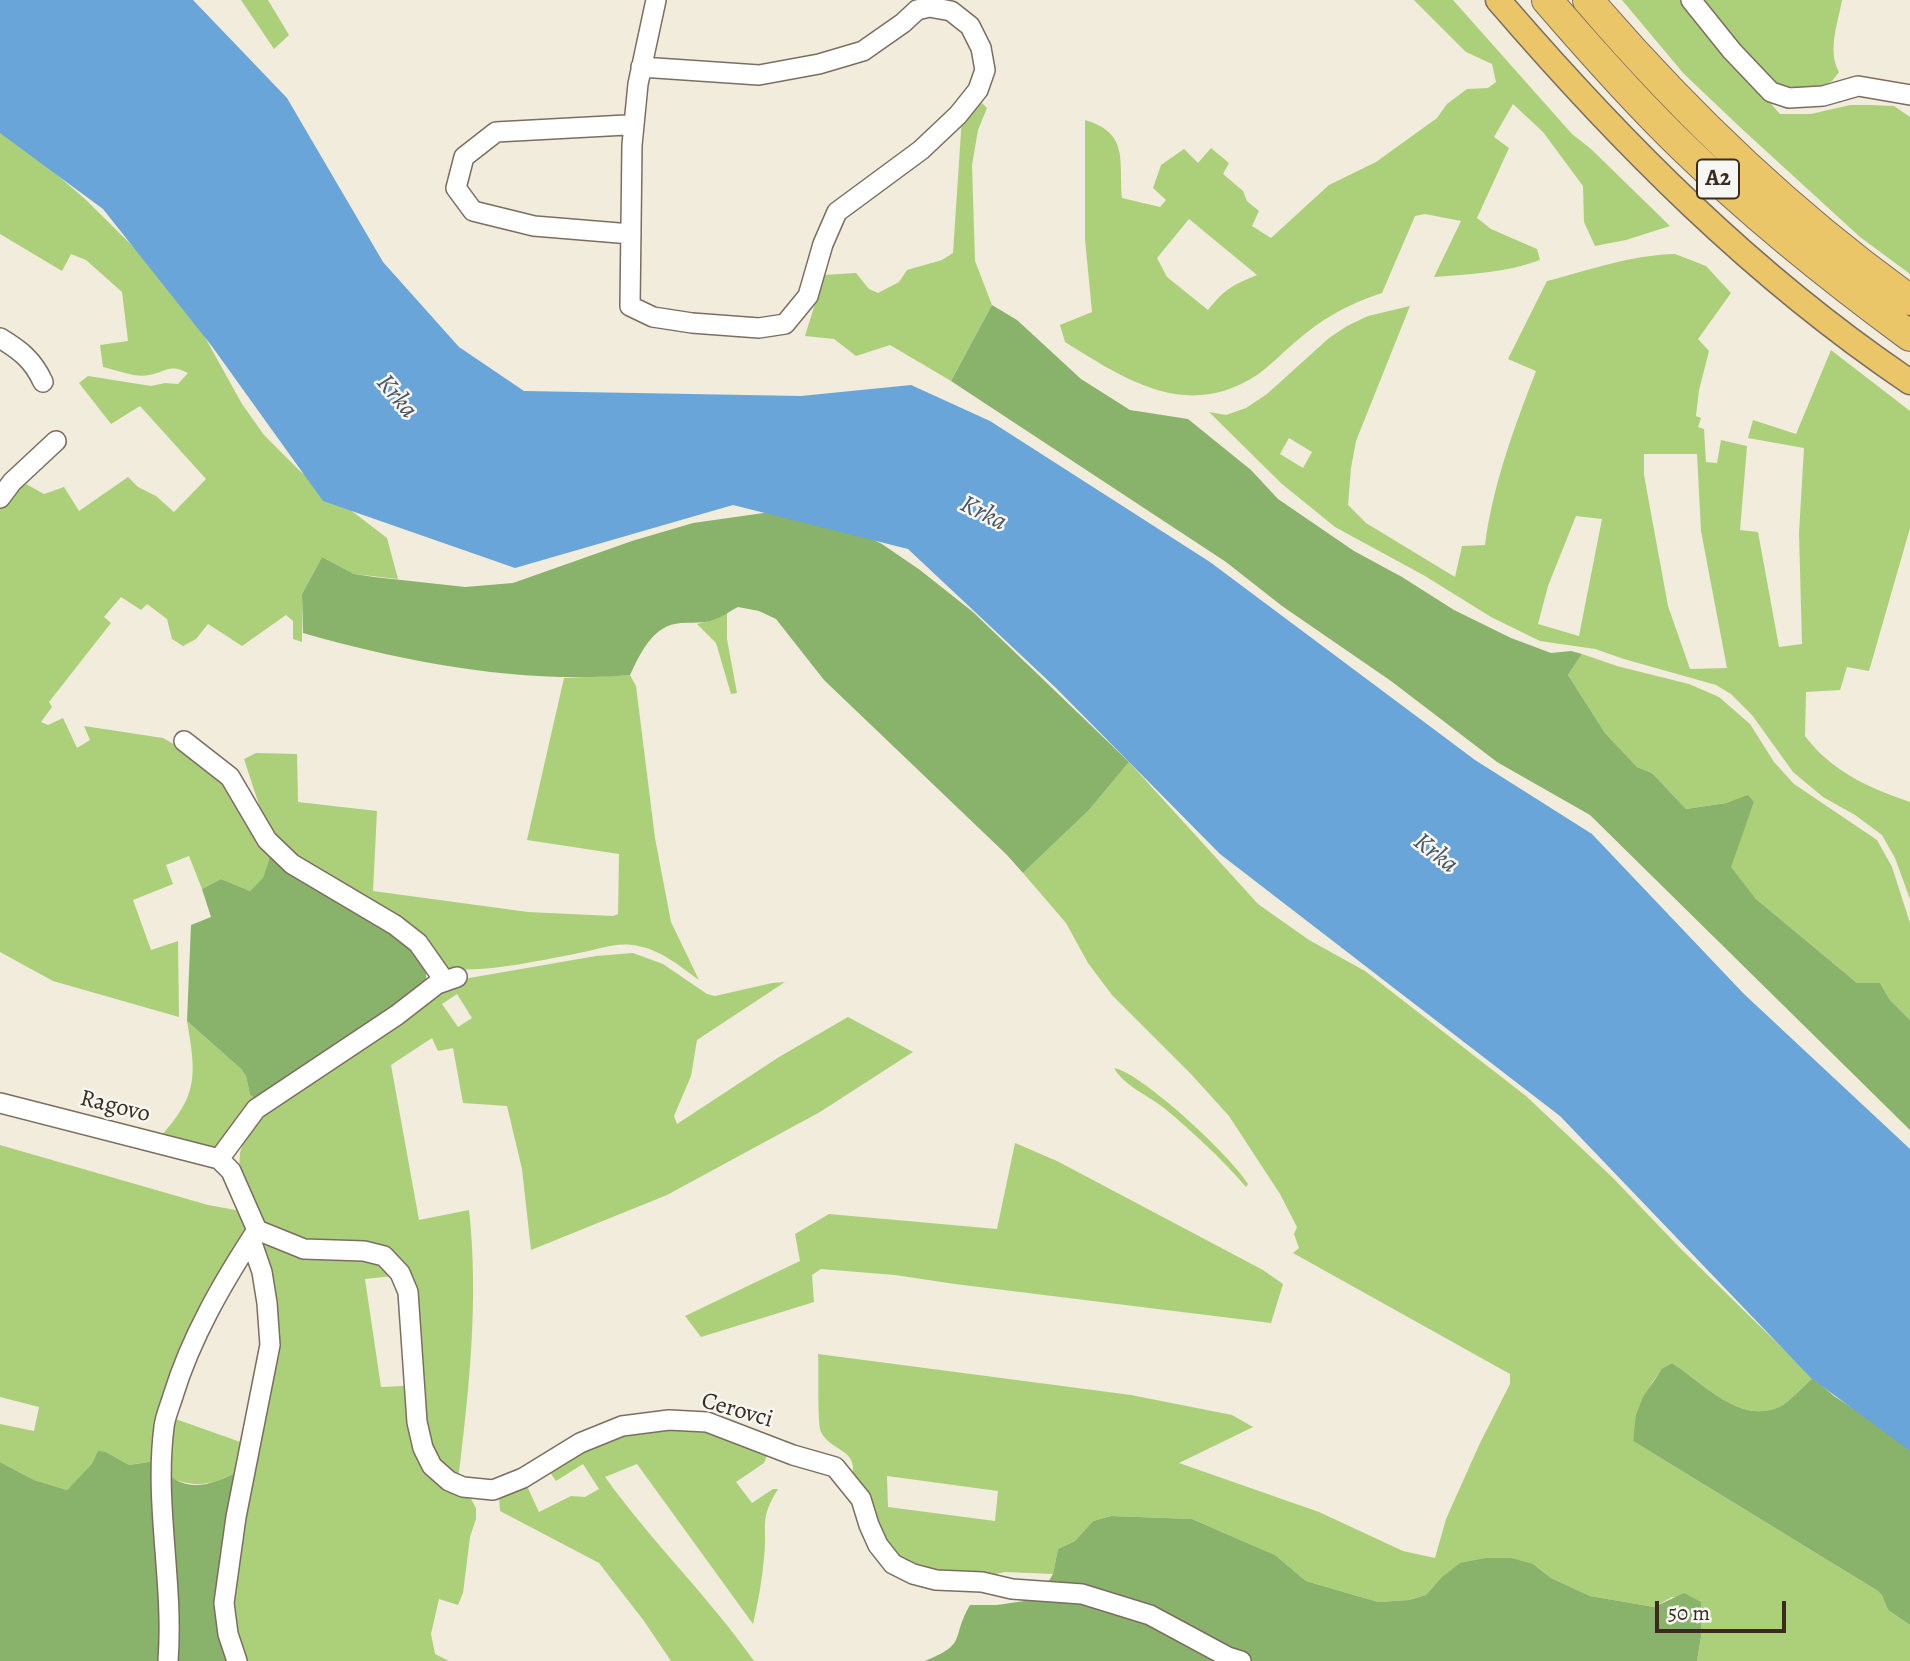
<!DOCTYPE html>
<style>
body{margin:0}
#map{position:relative;width:1910px;height:1661px;overflow:hidden;background:#f1ecdb;font-family:Alegreya,serif}
canvas{display:block}
.scale{position:absolute;left:1655px;top:1601px;width:131px;height:32px;box-sizing:border-box;border:4px solid #3b2a1e;border-top:0;padding-left:9px;font-size:21px;line-height:24px;white-space:nowrap;color:#3b2a1e;-webkit-text-stroke:5px #f6f6f2;paint-order:stroke}
</style>
<div id="map">
<canvas width="1910" height="1661"></canvas>
<div class="scale">50 m</div>
</div>
<script>
const ctx = document.querySelector('canvas').getContext('2d');
ctx.lineJoin = 'round';
function fillPath(path, color) {
  ctx.fillStyle = color;
  ctx.fill(path, 'evenodd');
}
function trace(path, color, width, dash) {
  ctx.strokeStyle = color;
  ctx.lineWidth = width;
  ctx.lineCap = dash ? 'butt' : 'round';
  ctx.setLineDash(dash || []);
  ctx.stroke(path);
}
function write(font, color, halo, rows, align = 'center') {
  ctx.font = font + ' Alegreya,serif';
  ctx.lineWidth = 5;
  ctx.setLineDash([]);
  ctx.textBaseline = 'middle';
  ctx.strokeStyle = halo;
  ctx.fillStyle = color;
  for (const [text, x, y, turn = 0] of rows) {
    ctx.save();
    ctx.translate(x, y);
    ctx.rotate((+turn || 0) * Math.PI / 180);
    ctx.textAlign = isNaN(turn) ? turn : align;
    if (halo) ctx.strokeText(text, 0, 0);
    ctx.fillText(text, 0, 0);
    ctx.restore();
  }
}
const green = new Path2D(`
 M 241,0 L 268,0 L 289,35 L 274,49 Z
 M 1414,0 L 1453,0 L 1572,134 L 1591,149 L 1670,226 L 1626,240 L 1595,246 L 1584,222 L 1583,186 L 1543,132 L 1513,104 L 1494,137 L 1509,148 L 1477,218 L 1491,229 L 1537,249 L 1540,260 C 1506,273 1469,274 1434,277 L 1461,221 L 1425,214 L 1415,216 L 1382,293 C 1346,305 1323,318 1294,343 C 1282,353 1270,366 1257,375 C 1187,421 1126,380 1065,342 L 1060,325 L 1092,312 L 1085,239 L 1085,120 C 1129,133 1119,160 1122,198 L 1160,207 L 1166,200 L 1153,188 L 1161,165 L 1184,149 L 1198,163 L 1211,148 L 1229,163 L 1223,174 L 1243,191 L 1247,201 L 1259,211 L 1252,226 L 1271,238 L 1329,185 L 1376,162 L 1437,118 L 1447,104 L 1467,89 L 1488,88 L 1496,82 L 1492,64 L 1466,52 ZM 1189,219 L 1257,275 C 1231,286 1226,288 1208,310 L 1167,277 L 1157,258 Z
 M 1622,0 L 1680,0 L 1780,114 L 1811,114 L 1850,105 L 1871,105 L 1894,106 L 1910,117 L 1910,274 L 1860,237 L 1742,129 L 1684,74 Z
 M 1702,0 L 1842,0 C 1838,23 1827,51 1839,72 L 1832,81 L 1813,91 L 1779,87 L 1763,74 Z
 M 982,103 L 987,108 L 978,130 L 972,165 L 975,261 L 992,305 L 951,381 L 890,345 L 856,356 L 834,339 L 805,336 L 824,275 L 856,273 L 869,289 L 878,293 L 899,282 L 907,270 L 942,260 L 953,253 L 962,117 Z
 M 0,122 L 21,144 L 84,198 L 169,282 L 196,321 L 242,404 L 264,435 L 301,472 L 387,538 L 398,579 L 354,574 L 322,557 L 302,594 L 302,642 L 293,639 L 293,621 L 286,615 L 242,646 L 208,624 L 196,639 L 183,646 L 172,639 L 167,619 L 147,604 L 141,610 L 121,597 L 104,617 L 111,623 L 49,702 L 52,707 L 41,722 L 48,725 L 63,718 L 77,748 L 90,740 L 84,726 L 163,738 L 210,765 L 272,850 L 263,879 L 250,891 L 221,879 L 202,889 L 189,856 L 166,865 L 173,884 L 133,900 L 151,950 L 178,941 L 179,1017 L 53,981 L 0,952 L 0,504 L 17,479 L 44,494 L 64,487 L 79,511 L 128,477 L 138,487 L 156,496 L 174,512 L 206,479 L 140,406 L 111,424 L 79,383 L 88,376 L 151,386 L 165,383 L 178,384 L 188,373 C 170,363 165,372 149,375 C 136,378 116,370 103,367 L 100,345 L 128,341 L 122,292 L 86,260 L 71,254 L 62,271 L 0,234 Z
 M 1675,254 L 1706,266 L 1731,293 L 1698,339 L 1709,351 L 1699,390 L 1696,416 L 1701,418 L 1698,427 L 1704,429 L 1706,462 L 1717,463 L 1721,440 L 1747,446 L 1740,530 L 1758,532 L 1779,647 L 1802,644 L 1799,533 L 1804,448 L 1748,438 L 1753,420 L 1796,434 L 1831,350 L 1910,411 L 1910,528 L 1869,671 L 1847,667 L 1840,690 L 1806,692 L 1805,736 C 1831,771 1869,788 1910,802 L 1910,899 L 1895,858 L 1882,835 L 1855,815 L 1823,797 L 1793,772 L 1752,715 L 1731,694 L 1716,685 L 1624,659 L 1595,649 L 1540,641 L 1491,617 L 1425,576 L 1335,527 L 1282,484 L 1209,412 L 1226,415 L 1246,408 L 1267,394 L 1329,338 L 1347,326 L 1368,316 L 1410,306 L 1356,441 L 1351,468 L 1348,505 L 1366,523 L 1455,577 L 1462,546 L 1485,545 C 1493,484 1514,428 1536,371 L 1508,359 L 1547,281 C 1590,270 1631,255 1675,254 ZM 1289,438 L 1312,452 L 1303,468 L 1280,454 ZM 1644,454 L 1697,454 L 1701,531 L 1727,668 L 1690,669 L 1668,606 L 1644,475 ZM 1576,516 L 1602,519 L 1579,636 L 1538,624 L 1548,586 Z
 M 727,613 L 727,639 L 737,693 L 731,694 L 716,643 L 697,624 L 714,620 Z
 M 1582,654 L 1617,666 L 1689,684 L 1719,697 L 1750,724 L 1774,762 L 1794,784 L 1877,840 L 1892,867 L 1910,923 L 1910,1020 L 1890,1000 L 1880,983 L 1857,983 L 1756,899 L 1730,867 L 1754,802 L 1748,796 L 1726,803 L 1686,809 L 1652,773 L 1637,767 L 1605,733 L 1568,675 Z
 M 630,675 L 636,686 L 655,838 L 671,922 L 699,980 C 681,967 661,950 638,946 C 617,941 600,949 579,953 C 542,960 482,974 445,968 L 294,860 L 267,829 L 244,759 L 256,753 L 297,754 L 298,802 L 377,811 L 373,891 L 528,912 L 613,916 L 618,914 L 619,854 L 527,840 L 564,678 Z
 M 1129,762 L 1258,904 L 1309,940 L 1365,971 L 1526,1096 L 1612,1177 L 1681,1249 L 1813,1378 C 1802,1387 1791,1401 1779,1407 C 1740,1425 1702,1382 1672,1363 C 1646,1378 1639,1413 1633,1441 L 1878,1591 L 1882,1594 L 1888,1610 L 1910,1625 L 1910,1661 L 1697,1661 L 1701,1637 L 1701,1602 L 1672,1597 L 1654,1607 L 1590,1596 L 1551,1578 L 1533,1564 L 1440,1579 L 1426,1595 L 1409,1600 L 1378,1602 L 1306,1581 L 1275,1555 L 1192,1519 L 1111,1516 L 1093,1521 L 1075,1541 L 1058,1549 L 1053,1574 L 1005,1572 L 978,1578 L 934,1575 L 888,1551 L 852,1478 C 859,1448 832,1453 821,1432 C 817,1424 819,1368 818,1354 L 1131,1395 L 1232,1415 L 1253,1427 L 1179,1463 L 1319,1512 L 1403,1551 L 1435,1558 L 1446,1519 L 1480,1443 L 1510,1384 L 1510,1374 L 1293,1253 L 1299,1248 L 1294,1234 L 1297,1227 L 1280,1194 L 1229,1116 L 1190,1073 L 1112,995 L 1088,963 L 1066,923 L 1023,873 L 1089,810 ZM 887,1476 L 998,1491 L 995,1521 L 888,1507 Z
 M 633,953 L 663,964 L 707,994 L 715,996 L 772,983 L 785,982 L 697,1040 L 691,1076 L 674,1116 L 677,1124 L 779,1057 L 848,1017 L 913,1052 L 820,1112 L 667,1195 L 531,1250 L 522,1169 L 507,1106 L 463,1103 L 453,1048 L 438,1051 L 432,1038 L 391,1065 L 419,1220 L 469,1210 C 479,1301 469,1390 458,1481 L 428,1451 L 403,1270 L 265,1228 L 239,1172 L 240,1153 L 246,1133 L 263,1113 L 452,981 L 596,956 ZM 457,994 L 472,1018 L 458,1027 L 442,1004 Z
 M 187,1021 L 241,1069 L 246,1076 L 250,1095 L 260,1102 L 218,1150 L 161,1136 C 199,1094 196,1074 187,1021 Z
 M 1114,1068 C 1142,1073 1232,1157 1248,1184 L 1246,1187 C 1221,1158 1193,1132 1164,1108 C 1149,1096 1123,1085 1114,1068 Z
 M 1015,1143 L 1057,1161 L 1263,1270 L 1283,1284 L 1271,1323 L 955,1284 L 895,1275 L 821,1269 L 812,1275 L 814,1302 L 701,1337 L 685,1316 L 800,1261 L 795,1234 L 829,1214 L 997,1229 Z
 M 0,1145 L 208,1205 L 241,1211 L 246,1226 L 245,1238 L 155,1461 L 129,1465 L 106,1452 L 67,1490 L 34,1480 L 0,1462 L 0,1424 L 34,1431 L 39,1407 L 0,1397 Z
 M 263,1245 L 374,1260 L 393,1276 L 365,1279 L 381,1387 L 404,1386 L 411,1381 L 413,1409 L 456,1493 L 471,1499 L 476,1508 L 476,1519 L 470,1537 L 463,1593 L 458,1605 L 439,1599 L 431,1634 L 435,1654 L 449,1661 L 243,1661 L 230,1615 L 274,1349 Z
 M 170,1417 L 246,1444 L 241,1470 C 212,1485 198,1489 167,1477 Z
 M 693,1425 L 768,1453 L 764,1463 L 736,1482 L 752,1503 L 773,1489 L 778,1489 C 758,1521 768,1525 764,1558 C 762,1581 758,1602 753,1624 L 637,1464 L 605,1477 C 651,1541 708,1596 754,1661 L 671,1661 L 644,1621 L 599,1563 L 500,1511 L 499,1496 L 526,1484 L 539,1512 L 571,1496 L 585,1497 L 599,1489 L 583,1464 L 556,1481 L 549,1471 L 574,1454 L 620,1435 Z`);
const forest = new Path2D(`
 M 992,305 L 1017,320 L 1081,379 L 1130,410 L 1188,419 L 1251,470 L 1278,499 L 1354,551 L 1402,577 L 1454,610 L 1511,638 L 1551,653 L 1571,651 L 1582,654 L 1568,675 L 1605,733 L 1637,767 L 1652,773 L 1686,809 L 1726,803 L 1748,795 L 1754,802 L 1731,867 L 1756,899 L 1857,983 L 1880,983 L 1890,1000 L 1910,1020 L 1910,1130 L 1590,815 L 1497,762 L 1391,681 L 1282,606 L 1226,562 L 951,381 Z
 M 785,510 L 827,517 L 882,544 L 920,570 L 973,612 L 1129,762 L 1089,810 L 1023,873 L 1007,855 L 824,680 L 776,619 L 759,611 L 738,607 C 730,611 722,617 714,620 C 703,624 693,622 681,623 C 653,625 641,652 630,675 C 520,684 409,663 303,633 L 302,594 L 322,557 L 354,574 L 374,577 L 465,587 L 513,583 L 632,541 L 693,523 Z
 M 272,850 L 416,950 C 424,964 431,975 422,990 L 260,1102 L 250,1095 L 246,1076 L 241,1069 L 187,1021 L 191,925 L 211,917 L 202,889 L 221,879 L 250,891 L 263,878 Z
 M 1672,1363 C 1702,1382 1740,1425 1779,1407 C 1791,1401 1802,1387 1813,1378 L 1834,1396 L 1910,1446 L 1910,1625 L 1888,1610 L 1882,1595 L 1878,1591 L 1633,1441 L 1636,1415 L 1643,1397 L 1662,1369 Z
 M 98,1451 L 106,1452 L 129,1465 L 155,1461 C 181,1495 207,1488 241,1470 L 230,1661 L 0,1661 L 0,1462 L 34,1480 L 67,1490 L 92,1464 Z
 M 1111,1516 L 1192,1519 L 1275,1555 L 1306,1581 L 1378,1602 L 1409,1600 L 1426,1595 L 1440,1579 L 1460,1563 L 1486,1558 L 1511,1558 L 1533,1564 L 1551,1578 L 1590,1596 L 1654,1607 L 1684,1593 L 1701,1602 L 1701,1637 L 1697,1661 L 925,1661 C 969,1643 950,1639 970,1605 L 997,1605 L 1038,1599 L 1053,1574 L 1058,1549 L 1075,1541 L 1093,1521 Z`);
const water = new Path2D(`
 M 0,0 L 193,0 L 287,98 L 383,262 L 459,347 L 524,391 L 801,396 L 911,385 L 990,421 L 1210,562 L 1475,760 L 1592,834 L 1744,994 L 1910,1149 L 1910,1451 L 1811,1378 L 1560,1116 L 1220,854 L 1056,688 L 908,549 L 733,505 L 515,568 L 323,501 L 211,345 L 103,209 L 0,133 Z`);
const minor = new Path2D(`
 M 1691,0 L 1732,51 L 1771,92 L 1789,98 L 1823,96 L 1858,86 L 1910,95
 M 641,67 L 759,75 L 819,64 L 863,51 L 903,23 L 917,10 L 929,7 L 951,11 L 970,26 L 981,48 L 985,70 L 978,90 L 958,115 L 921,150 L 837,212 L 823,244 L 808,296 L 785,324 L 759,328 L 692,323 L 653,317 L 630,306 L 632,145 L 638,84 L 656,0
 M 626,125 L 496,132 L 464,157 L 456,188 L 473,211 L 534,226 L 631,234
 M 0,338 C 20,350 33,360 43,382
 M 0,498 L 12,482 L 56,441
 M 184,741 L 230,777 L 267,840 L 292,864 L 395,925 L 418,943 L 444,980
 M 0,1103 L 219,1159 L 231,1171 L 257,1230
 M 219,1159 L 256,1109 L 397,1015 L 437,984 L 457,977
 M 257,1230 L 304,1249 L 364,1251 L 384,1256 L 400,1273 L 408,1292 L 417,1422 L 423,1448 L 432,1466 L 449,1481 L 463,1487 L 493,1490 L 523,1478 L 580,1443 L 622,1426 L 669,1420 L 707,1422 L 793,1455 L 835,1467 L 861,1499 L 869,1525 L 878,1545 L 893,1564 L 913,1574 L 936,1580 L 982,1582 L 1012,1589 L 1082,1594 L 1150,1615 L 1228,1657 L 1241,1661
 M 168,1661 C 174,1583 154,1504 164,1427 C 165,1417 170,1406 173,1396 C 191,1337 223,1282 257,1230
 M 237,1661 L 228,1634 L 224,1603 L 236,1517 L 270,1345 L 267,1303 L 262,1272 L 251,1240`);
const major = new Path2D(`
 M 1498,0 C 1620,142 1754,277 1910,382`);
const highway = new Path2D(`
 M 1547,0 C 1591,51 1636,102 1685,149 C 1755,217 1831,278 1910,336
 M 1588,0 C 1684,112 1790,214 1910,300`);
const shields = [
 [1718,179,42]
];
const shieldNames = [
 ["A2",1718,179]
];
const streetNames = [
 ["Ragovo",115,1107,14],
 ["Cerovci",737,1411,16]
];
const waterNames = [
 ["Krka",396,397,50],
 ["Krka",983,514,27],
 ["Krka",1435,854,38]
];
fillPath(green, '#acd07a');
fillPath(forest, '#89b26a');
fillPath(water, '#6aa5da');
trace(minor, '#7b6e60', 22);
trace(major, '#7b6e60', 27);
trace(highway, '#7b6e60', 32);
trace(minor, '#fff', 19);
trace(major, '#ebc669', 24);
trace(highway, '#ebc669', 30);
for (const [x, y, w] of shields) {
  const box = new Path2D();
  box.roundRect(x - w / 2, y - 19.5, w, 39, 5);
  ctx.fillStyle = '#f6f6f2';
  ctx.fill(box);
  trace(box, '#3b2a1e', 2);
}
write('bold 23px', '#3b2a1e', null, shieldNames);
write('24px', '#3b2a1e', '#f6f6f2', streetNames);
write('italic 26px', '#4b5560', '#f6f6f2', waterNames);
</script>
